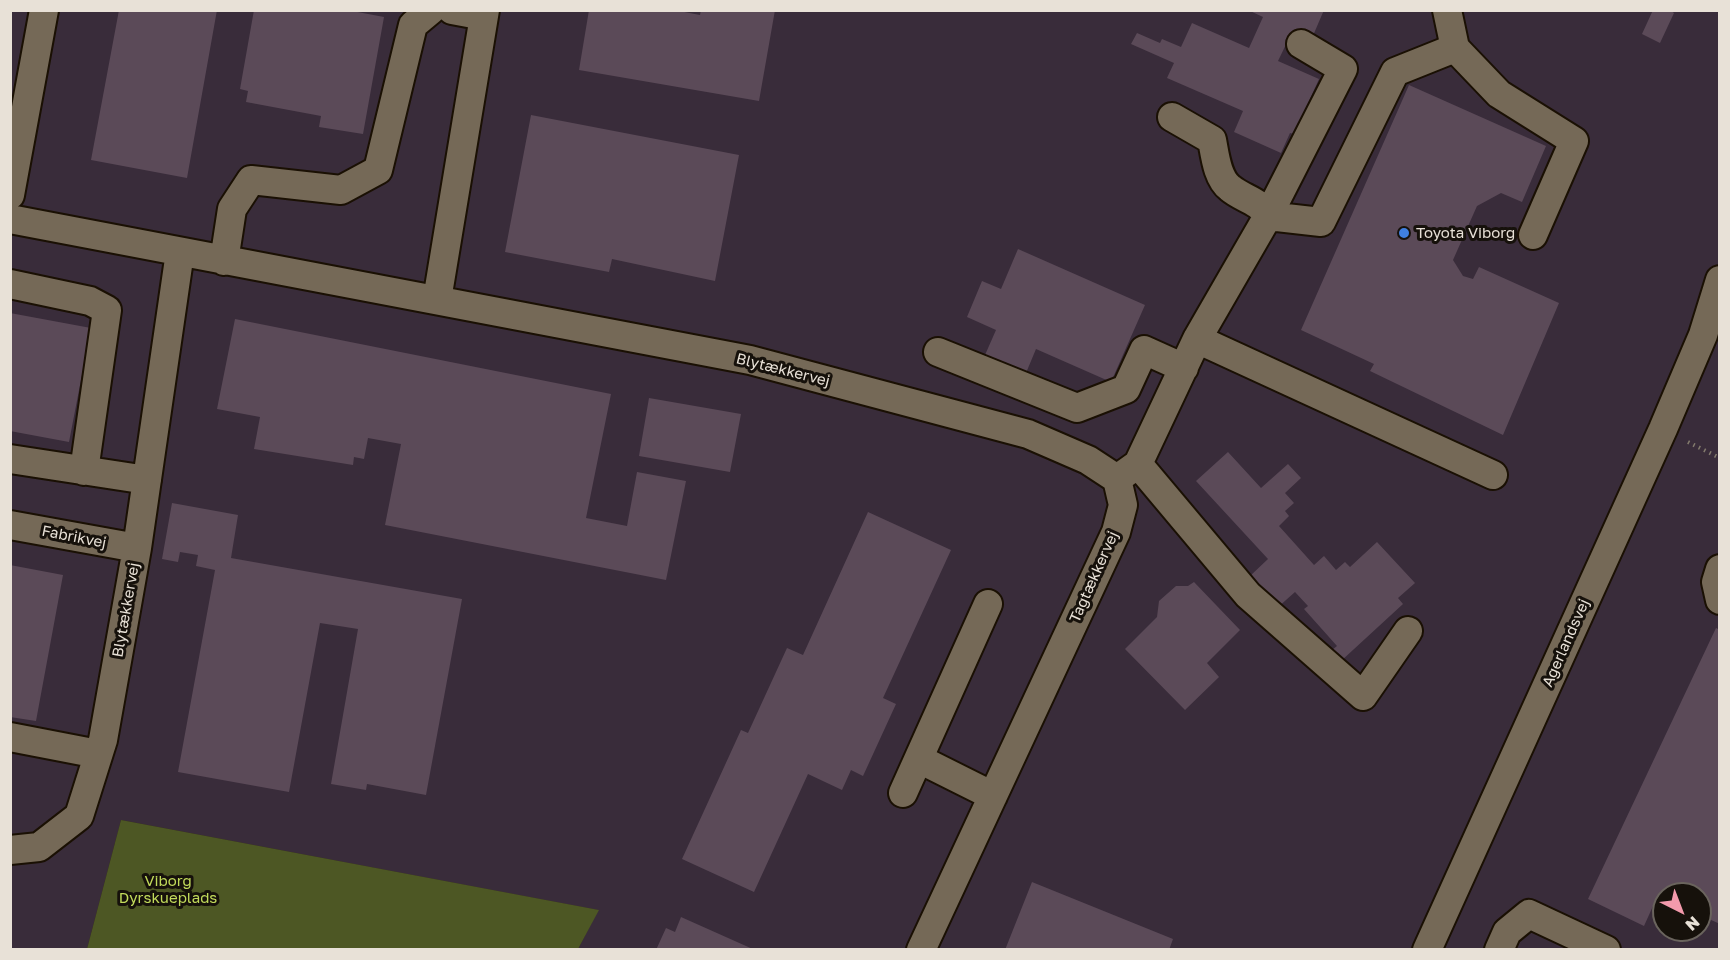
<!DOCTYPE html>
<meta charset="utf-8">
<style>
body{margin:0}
#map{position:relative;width:1730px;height:960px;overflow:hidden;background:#322818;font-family:"Golos Text",sans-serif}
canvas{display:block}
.frame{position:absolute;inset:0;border:12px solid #e8e1d7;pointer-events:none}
.north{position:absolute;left:1652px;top:882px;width:60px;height:60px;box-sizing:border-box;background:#16110b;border:2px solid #6a645d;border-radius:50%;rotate:138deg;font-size:16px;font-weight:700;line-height:24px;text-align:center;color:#e8e1d7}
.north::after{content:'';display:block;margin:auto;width:21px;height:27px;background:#f39aac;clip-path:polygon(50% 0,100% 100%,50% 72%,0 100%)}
</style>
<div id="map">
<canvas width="1730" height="960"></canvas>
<div class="frame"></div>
<div class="north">N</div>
</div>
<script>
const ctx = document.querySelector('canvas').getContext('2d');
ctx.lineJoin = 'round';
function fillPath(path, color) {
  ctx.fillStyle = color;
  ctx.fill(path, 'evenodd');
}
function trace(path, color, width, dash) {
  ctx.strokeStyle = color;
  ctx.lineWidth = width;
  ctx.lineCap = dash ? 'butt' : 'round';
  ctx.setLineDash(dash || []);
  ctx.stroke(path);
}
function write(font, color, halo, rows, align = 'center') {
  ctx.font = font + ' "Golos Text",sans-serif';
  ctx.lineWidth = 6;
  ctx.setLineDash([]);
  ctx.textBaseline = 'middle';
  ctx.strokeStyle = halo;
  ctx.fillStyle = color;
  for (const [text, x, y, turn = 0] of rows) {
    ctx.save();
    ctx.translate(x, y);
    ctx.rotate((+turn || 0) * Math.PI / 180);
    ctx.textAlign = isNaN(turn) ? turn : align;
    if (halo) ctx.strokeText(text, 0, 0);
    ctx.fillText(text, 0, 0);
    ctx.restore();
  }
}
const industrial = new Path2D(`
 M 10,11 L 1719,11 L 1719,949 L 578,949 L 598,910 L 121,820 L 87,949 L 11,949 ZM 1664,894 L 1700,894 L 1700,930 L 1664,930 Z`);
const green = new Path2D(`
 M 121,820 L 599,910 L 578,949 L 87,949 Z`);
const building = new Path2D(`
 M 119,10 L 217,10 L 187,178 L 91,160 Z
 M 254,10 L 347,10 L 384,17 L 363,134 L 319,127 L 321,116 L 246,102 L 248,91 L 240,89 Z
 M 589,10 L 674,10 L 700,15 L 701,10 L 775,10 L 759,101 L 579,70 Z
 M 1248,10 L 1324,10 L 1312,38 L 1293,30 L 1278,61 L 1319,79 L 1294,134 L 1290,133 L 1281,153 L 1234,132 L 1243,111 L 1167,78 L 1174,63 L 1131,44 L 1137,33 L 1160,43 L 1162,39 L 1181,47 L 1192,23 L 1249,48 L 1263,17 Z
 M 1653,10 L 1670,10 L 1674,13 L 1660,43 L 1642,34 Z
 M 1409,85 L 1546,146 L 1522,202 L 1501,193 L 1477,206 L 1453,260 L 1463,276 L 1473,279 L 1479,267 L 1559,303 L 1503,435 L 1370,371 L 1374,364 L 1301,330 Z
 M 531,115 L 739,155 L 715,281 L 612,259 L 609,272 L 505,252 Z
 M 1018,249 L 1145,305 L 1111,382 L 1036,349 L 1026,373 L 985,355 L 996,330 L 967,317 L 982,281 L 1001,289 Z
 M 10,313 L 91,328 L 69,442 L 10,431 Z
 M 235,319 L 611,394 L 586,518 L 627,526 L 637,472 L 686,481 L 666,580 L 385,525 L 401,444 L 368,438 L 364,459 L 354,457 L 353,465 L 254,449 L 260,417 L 217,409 Z
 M 649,398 L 741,414 L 730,472 L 639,456 Z
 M 1228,452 L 1261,488 L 1288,464 L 1301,478 L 1285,493 L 1294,503 L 1285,511 L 1289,516 L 1279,526 L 1314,565 L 1324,556 L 1336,570 L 1345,562 L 1350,567 L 1377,542 L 1415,583 L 1398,598 L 1403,604 L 1341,661 L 1332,650 L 1337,646 L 1304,609 L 1308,606 L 1295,592 L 1277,608 L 1249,577 L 1268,559 L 1196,481 Z
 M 172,503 L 238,515 L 231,558 L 462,599 L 426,795 L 367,784 L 366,790 L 331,784 L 358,629 L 320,623 L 289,792 L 178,772 L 215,570 L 196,566 L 198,555 L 180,552 L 178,562 L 162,559 Z
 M 868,512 L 951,550 L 883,698 L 896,704 L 863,776 L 851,770 L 842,790 L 808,774 L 754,892 L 682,859 L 741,730 L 748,733 L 787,648 L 803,655 Z
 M 10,565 L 63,575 L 36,721 L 10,717 Z
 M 1194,582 L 1240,630 L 1207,663 L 1219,677 L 1185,710 L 1125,649 L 1157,617 L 1159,601 L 1176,586 L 1188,586 Z
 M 1716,628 L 1720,630 L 1720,924 L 1700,915 L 1700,894 L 1664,894 L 1664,898 L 1658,895 L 1644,926 L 1588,899 Z
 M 1032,882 L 1173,939 L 1169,950 L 1005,950 Z
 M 681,917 L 755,950 L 656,950 L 666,928 L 675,932 Z`);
const path = new Path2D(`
 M 1688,442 L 1720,458`);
const minor = new Path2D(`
 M 452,10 L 484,16
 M 1447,10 L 1455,48 L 1499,94 L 1574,141 L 1533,235
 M 1172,117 L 1212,140 C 1215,155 1217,178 1230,188 C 1243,199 1259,200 1268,216
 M 10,195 L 44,10
 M 1268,216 L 1321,222 L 1395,72 L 1455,48
 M 10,219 L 750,360 L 1028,434 L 1088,460 L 1117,479
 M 224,261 L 232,209 L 251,180 L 341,190 L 378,170 L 413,25 L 431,10
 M 10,284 L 90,301 L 107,310 L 84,471
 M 437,300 L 485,10
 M 1197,339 L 1493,475
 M 938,352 L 1077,408 L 1126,389 L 1144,350 L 1184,368
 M 10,459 L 147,480
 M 1138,464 L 1248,595 L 1363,696 L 1408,631
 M 10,525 L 137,548
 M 1720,569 L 1716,582 L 1720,600
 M 10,737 L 98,754
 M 919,759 L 993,796
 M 903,793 L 988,604
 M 10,850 L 39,847 L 79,816 L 103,740 L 137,548 L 180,252
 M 921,950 L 1116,532 L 1123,505 L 1117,479 L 1138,464 L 1197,339 L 1268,216 L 1343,69 L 1301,44
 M 1427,950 L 1663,429 L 1703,335 L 1720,280
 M 1499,950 L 1507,932 L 1529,914 L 1606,950`);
const markers = [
 [1404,233,6,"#3f7fe0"]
];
const poiNames = [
 ["Toyota Viborg",1416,233]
];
const streetNames = [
 ["Blytækkervej",783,370,14],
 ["Fabrikvej",74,537,11],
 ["Tagtækkervej",1094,577,-66],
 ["Blytækkervej",126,610,-80],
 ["Agerlandsvej",1566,643,-66]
];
const parkNames = [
 ["Viborg",168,881],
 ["Dyrskueplads",168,898]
];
fillPath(industrial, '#392c3a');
fillPath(green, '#4d5724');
fillPath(building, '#5b4a58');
trace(minor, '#1a1003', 32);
trace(path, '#837b6d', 4, [1.5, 4.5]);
trace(minor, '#756957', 28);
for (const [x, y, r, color] of markers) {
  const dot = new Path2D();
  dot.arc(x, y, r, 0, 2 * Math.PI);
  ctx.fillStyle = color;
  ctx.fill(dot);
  trace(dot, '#16110b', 2);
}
write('15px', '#e8e1d7', '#16110b', poiNames, 'left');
write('15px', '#e8e1d7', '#16110b', streetNames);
write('15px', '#c2db5b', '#16110b', parkNames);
</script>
